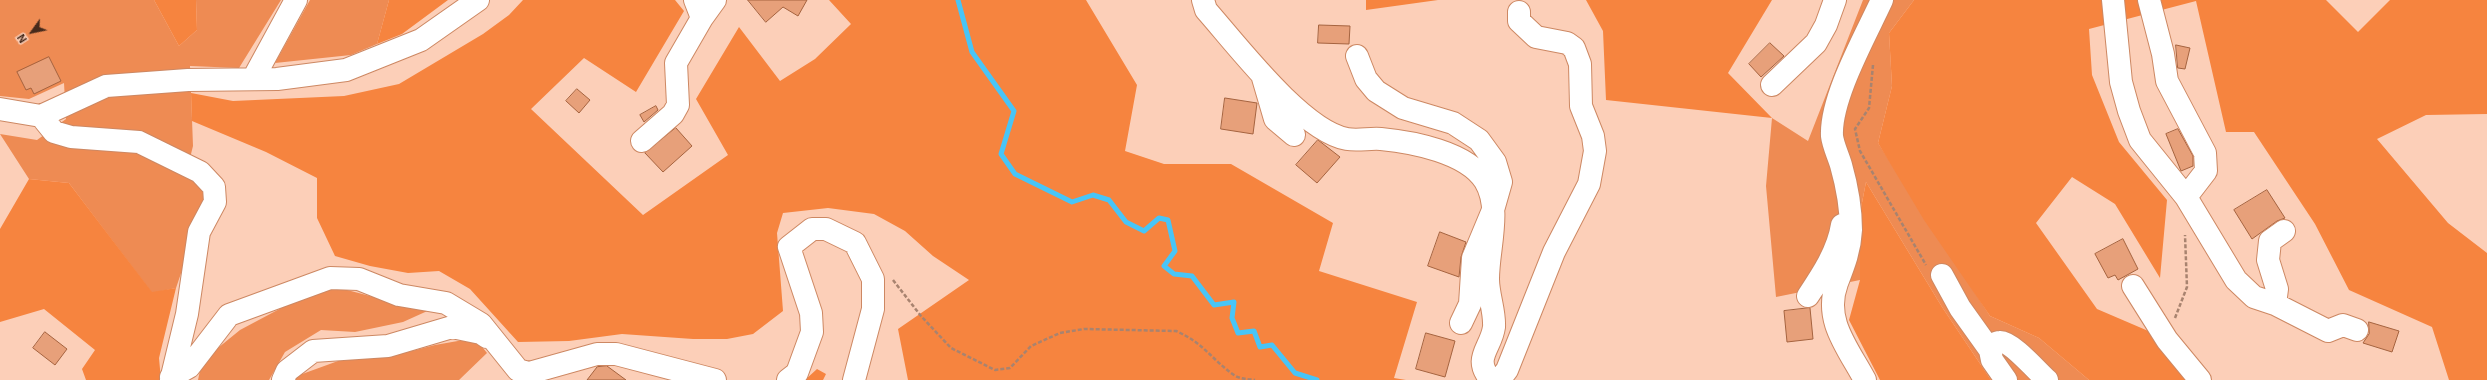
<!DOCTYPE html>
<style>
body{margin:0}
#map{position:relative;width:2487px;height:380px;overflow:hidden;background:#fccfb8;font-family:"Exo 2",sans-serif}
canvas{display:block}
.north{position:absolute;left:12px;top:12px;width:40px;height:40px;-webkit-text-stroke:3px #fccfb8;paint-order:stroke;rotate:237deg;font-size:11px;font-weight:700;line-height:16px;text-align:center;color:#472a1b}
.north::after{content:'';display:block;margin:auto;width:14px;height:18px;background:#472a1b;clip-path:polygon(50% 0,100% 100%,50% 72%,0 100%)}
</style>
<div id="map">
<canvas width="2487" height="380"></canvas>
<div class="north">N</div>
</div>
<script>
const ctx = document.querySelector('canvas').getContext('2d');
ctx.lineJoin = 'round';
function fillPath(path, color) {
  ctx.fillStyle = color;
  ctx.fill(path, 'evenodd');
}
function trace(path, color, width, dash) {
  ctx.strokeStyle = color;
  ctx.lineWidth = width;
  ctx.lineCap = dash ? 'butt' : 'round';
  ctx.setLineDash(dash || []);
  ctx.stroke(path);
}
const green = new Path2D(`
 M 0,0 L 154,0 L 179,46 L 197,30 L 196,0 L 281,0 L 239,68 L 190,66 L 193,146 L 188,166 L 209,196 L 198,223 L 176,288 L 152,293 L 69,183 L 29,179 L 0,134 L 37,140 L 66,119 L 64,83 L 29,99 L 0,96 Z
 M 310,0 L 389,0 L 377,44 L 351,55 L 275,63 Z
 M 1863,0 L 1914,0 L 1889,33 L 1892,86 L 1878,143 L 1990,316 L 2039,338 L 2089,380 L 1991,380 L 1942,307 L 1866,182 L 1860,213 L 1860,280 L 1776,297 L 1766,186 L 1772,118 L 1808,141 Z
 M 332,286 L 385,300 L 434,308 L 403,322 L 355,332 L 321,330 L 285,352 L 269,380 L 198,380 L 202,361 L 240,330 L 302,297 Z
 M 475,338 L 487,353 L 459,380 L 294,380 L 294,377 L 338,361 L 392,356 L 435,345 Z`);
const forest = new Path2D(`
 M 154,0 L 196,0 L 197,30 L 179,46 Z
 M 389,0 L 448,0 L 402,34 L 377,44 Z
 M 523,0 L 675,0 L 684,11 L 636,92 L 584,58 L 531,109 L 643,215 L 728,155 L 696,99 L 739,27 L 780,81 L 815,59 L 851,24 L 829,0 L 1086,0 L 1137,85 L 1125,151 L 1164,164 L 1231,164 L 1333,223 L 1319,271 L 1417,302 L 1394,378 L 1406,380 L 908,380 L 898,329 L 969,280 L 933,256 L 905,231 L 874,214 L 828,208 L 783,213 L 777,233 L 783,311 L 753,334 L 727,339 L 693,339 L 622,334 L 569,341 L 518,342 L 470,289 L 439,271 L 408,273 L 370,266 L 335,256 L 317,218 L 317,178 L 266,152 L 192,121 L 191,93 L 233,101 L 344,96 L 399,84 L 483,34 L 509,15 Z
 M 1366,0 L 1438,0 L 1366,10 Z
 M 1586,0 L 1772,0 L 1728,73 L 1772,118 L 1606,100 L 1603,31 Z
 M 1914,0 L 2326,0 L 2358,32 L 2390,0 L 2487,0 L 2487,114 L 2426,115 L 2377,139 L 2448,223 L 2487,253 L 2487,380 L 2449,380 L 2432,327 L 2349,290 L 2315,224 L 2254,132 L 2226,132 L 2196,1 L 2089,29 L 2092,75 L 2119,142 L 2167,200 L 2160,278 L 2115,204 L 2072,177 L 2036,223 L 2097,309 L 2153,333 L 2187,380 L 2089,380 L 2039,338 L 1990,316 L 1924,220 L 1878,143 L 1892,86 L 1889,33 Z
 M 29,179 L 69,183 L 152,292 L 176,288 L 159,358 L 161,380 L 86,380 L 82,369 L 95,350 L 44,309 L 0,322 L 0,229 Z
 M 1866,182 L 1942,307 L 1991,380 L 1880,380 L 1849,320 L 1860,280 L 1860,213 Z
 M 817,369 L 826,374 L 823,380 L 805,380 Z`);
const stream = new Path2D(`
 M 958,0 L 972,52 L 1014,111 L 1001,154 L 1015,174 L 1072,202 L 1093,195 L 1109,200 L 1126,222 L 1144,231 L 1159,218 L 1168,220 L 1175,251 L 1164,266 L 1174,274 L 1192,276 L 1214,305 L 1234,302 L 1232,318 L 1238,333 L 1254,331 L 1260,347 L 1272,345 L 1295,373 L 1317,380`);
const building = new Path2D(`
 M 748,0 L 807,0 L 798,16 L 783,7 L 766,22 Z
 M 1319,25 L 1350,26 L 1349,44 L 1318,43 Z
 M 1770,43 L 1784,56 L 1761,77 L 1749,64 Z
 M 2176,45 L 2190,48 L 2185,69 L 2178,68 Z
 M 49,57 L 61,81 L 34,94 L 31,88 L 26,90 L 17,72 Z
 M 577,89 L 590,100 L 579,113 L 566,101 Z
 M 1225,98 L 1257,103 L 1253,134 L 1221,129 Z
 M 656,106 L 658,110 L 644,122 L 640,115 Z
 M 676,128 L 692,146 L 663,172 L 645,153 Z
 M 2178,129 L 2193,156 L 2193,166 L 2181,171 L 2166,134 Z
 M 1318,140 L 1340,157 L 1317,183 L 1296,165 Z
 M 2267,190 L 2285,218 L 2277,221 L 2252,239 L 2234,210 Z
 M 1440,232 L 1466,242 L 1461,257 L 1459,277 L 1428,266 Z
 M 2123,239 L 2138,269 L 2118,280 L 2115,275 L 2108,278 L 2095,254 Z
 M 1810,308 L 1813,339 L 1787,342 L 1784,311 Z
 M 2369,322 L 2399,331 L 2392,352 L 2363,343 L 2369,334 Z
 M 45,332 L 67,349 L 55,365 L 33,348 Z
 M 1426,333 L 1455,341 L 1445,377 L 1416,369 Z
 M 607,366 L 626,380 L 587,380 L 597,367 Z`);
const path = new Path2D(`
 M 1873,65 L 1869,108 L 1855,129 L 1860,151 L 1926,265
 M 893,280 L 921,316 L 951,348 L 995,370 L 1010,368 L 1031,346 L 1060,333 L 1084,329 L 1176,331 C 1204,343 1212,360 1234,375 C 1240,379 1247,379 1255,380
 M 2175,318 L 2187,287 L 2185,235`);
const minor = new Path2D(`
 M 1203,0 L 1206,10 C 1237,45 1302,131 1347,139 C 1358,141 1370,138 1381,139 C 1412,142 1467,152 1485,181 C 1502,209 1488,248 1488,279 C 1488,295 1495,311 1494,327 C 1491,349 1472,358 1491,380
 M 2113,0 L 2121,82 L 2129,111 L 2140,140 L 2186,197 L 2236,280 L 2254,297 L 2275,304 L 2328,331 L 2343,325 L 2357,330
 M 2149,0 L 2163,54 L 2167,81 L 2205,153 L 2206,171 L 2186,197
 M 702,18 L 715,0
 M 1357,56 L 1366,79 L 1376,91 L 1403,108 L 1453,123 L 1479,140 L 1495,162 L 1501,182 L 1493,210 L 1473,258 L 1470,304 L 1461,323
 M 1263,78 L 1275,119 L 1294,135
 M 253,79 L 296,0
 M 1772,85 L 1816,43 L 1826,25 L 1835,0
 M 0,109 L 41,116 L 106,86 L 188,80 L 277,79 L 346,70 L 421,40 L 478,0
 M 41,116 L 54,132 L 71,137 L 139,142 L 200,172 L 214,187 L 215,202 L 199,232 L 187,314 L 171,380
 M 642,141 L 673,114 L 678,105 L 676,63 L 702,18 L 695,0
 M 1942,275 L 1960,308 L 1990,350
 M 2133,286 L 2167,340 L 2200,380
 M 1808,296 C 1822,275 1838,251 1842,225
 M 2275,304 L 2277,289 L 2268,260 L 2270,241 L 2284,231
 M 171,377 L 189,367 L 229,315 L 330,278 L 359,279 L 399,295 L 446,303 L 481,324 L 518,370 L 529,373 L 597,354 L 616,354 L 715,380
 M 283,380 L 287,371 L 313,351 L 388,346 L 452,327 L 481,333 L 487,337
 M 788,380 L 797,373 L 812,332 L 811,313 L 789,247 L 812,229 L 826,229 L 855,243 L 873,279 L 873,309 L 854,380
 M 1499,380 L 1507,370 L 1554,252 L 1589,184 L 1595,151 L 1593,136 L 1581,106 L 1580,64 L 1574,48 L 1567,43 L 1536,37 L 1519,21 L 1519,12
 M 1865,380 C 1848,348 1823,320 1837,283 C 1844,265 1850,250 1851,230 C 1851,208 1847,186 1841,165 C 1838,155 1833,145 1832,136 C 1830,98 1866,35 1882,0
 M 2006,380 L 1992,360 L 1990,350 C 1992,346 1995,342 2000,342 C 2011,341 2038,372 2047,380`);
fillPath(green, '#ee8b53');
fillPath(forest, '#f6843f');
trace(stream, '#48c5f7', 5);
fillPath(building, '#e7a07a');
trace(building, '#a5633f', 1);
trace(minor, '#cd8863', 24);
trace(path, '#a8836f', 2.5, [4, 2]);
trace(minor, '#fff', 22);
</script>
